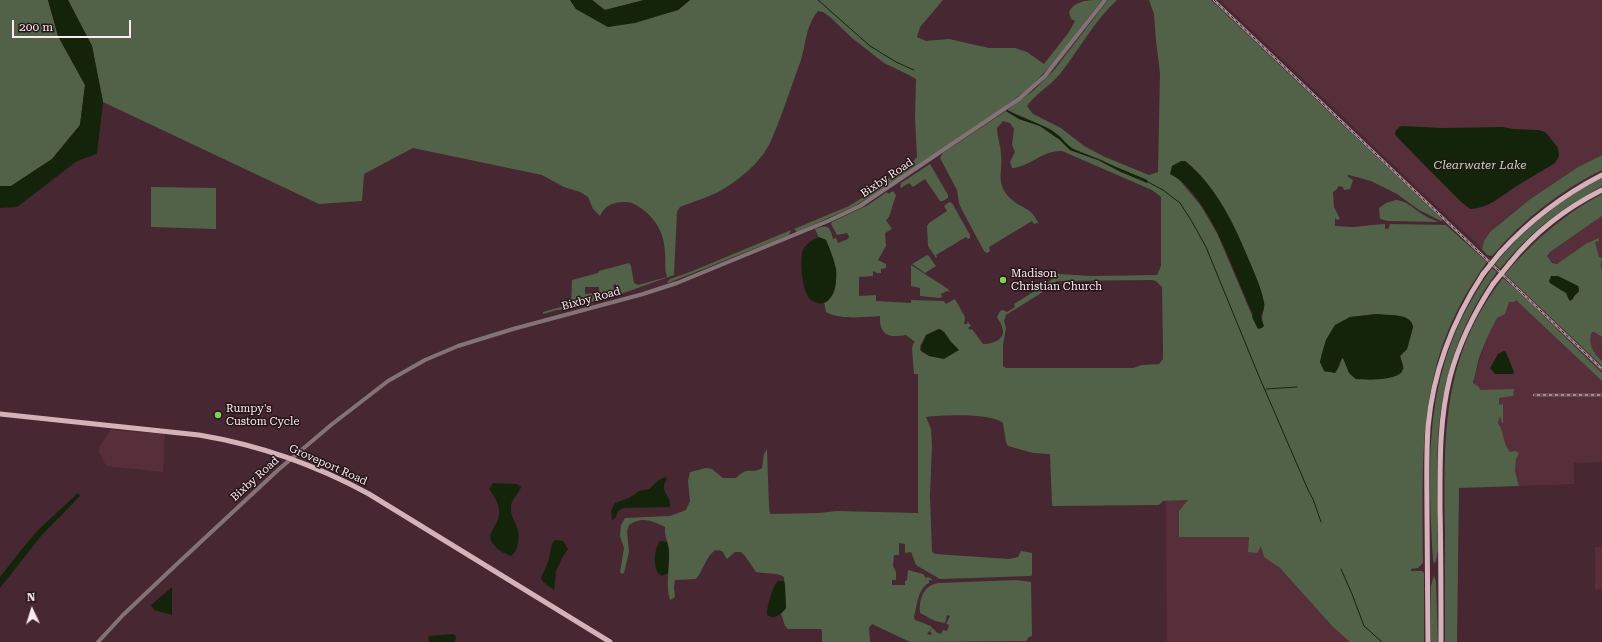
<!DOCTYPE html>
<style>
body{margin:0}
#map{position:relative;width:1602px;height:642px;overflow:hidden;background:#472731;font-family:"Roboto Serif",serif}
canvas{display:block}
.north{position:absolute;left:12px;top:590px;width:40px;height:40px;-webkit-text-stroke:3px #241519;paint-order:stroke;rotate:356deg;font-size:11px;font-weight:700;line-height:16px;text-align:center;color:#fdebef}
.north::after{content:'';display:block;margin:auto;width:14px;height:18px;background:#fdebef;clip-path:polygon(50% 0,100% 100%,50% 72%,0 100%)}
.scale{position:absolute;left:12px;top:20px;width:119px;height:18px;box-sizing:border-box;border:2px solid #fdebef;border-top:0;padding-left:5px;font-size:12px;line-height:14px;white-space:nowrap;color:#fdebef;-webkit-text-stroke:3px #241519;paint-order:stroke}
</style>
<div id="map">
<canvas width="1602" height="642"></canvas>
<div class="north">N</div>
<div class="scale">200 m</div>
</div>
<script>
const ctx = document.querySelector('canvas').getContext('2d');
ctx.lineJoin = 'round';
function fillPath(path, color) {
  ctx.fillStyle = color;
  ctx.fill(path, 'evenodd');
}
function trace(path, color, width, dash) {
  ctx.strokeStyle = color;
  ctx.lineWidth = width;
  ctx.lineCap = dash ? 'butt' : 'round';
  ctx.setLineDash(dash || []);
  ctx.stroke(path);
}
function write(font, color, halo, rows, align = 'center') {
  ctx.font = font + ' "Roboto Serif",serif';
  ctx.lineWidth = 3;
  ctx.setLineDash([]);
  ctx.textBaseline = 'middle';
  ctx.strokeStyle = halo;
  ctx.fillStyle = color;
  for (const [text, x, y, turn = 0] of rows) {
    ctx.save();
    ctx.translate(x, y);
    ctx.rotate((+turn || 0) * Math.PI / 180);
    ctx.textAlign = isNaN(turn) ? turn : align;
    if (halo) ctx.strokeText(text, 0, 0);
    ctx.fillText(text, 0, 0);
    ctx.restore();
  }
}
const built = new Path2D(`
 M 1220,0 L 1602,0 L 1602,155 L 1578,167 L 1529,200 L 1500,223 L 1484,241 L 1482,249 Z
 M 1602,216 L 1602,258 L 1599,258 L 1595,241 L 1592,240 L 1558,264 L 1550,261 L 1547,256 L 1550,252 Z
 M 1520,293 L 1602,372 L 1602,462 L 1574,463 L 1574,484 L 1519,486 L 1515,471 L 1516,459 L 1518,454 L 1510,452 L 1472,459 L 1474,377 L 1487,338 L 1497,318 L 1505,314 L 1509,302 Z
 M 1592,332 L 1594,332 L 1602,337 L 1602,361 L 1594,353 L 1590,346 L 1590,337 Z
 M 110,430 L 165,434 L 163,472 L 106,466 L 98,450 Z
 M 1229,499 L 1262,548 L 1263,555 L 1280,568 L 1333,627 L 1350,642 L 1167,642 L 1166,501 Z
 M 1595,547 L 1602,547 L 1602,589 L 1595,590 Z`);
const green = new Path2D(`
 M 0,0 L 48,0 L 58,36 L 85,85 L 80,125 L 52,159 L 11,186 L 0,186 Z
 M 68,0 L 570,0 L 576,9 L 608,27 L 678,10 L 690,0 L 943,0 L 920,27 L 917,37 L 926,41 L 949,39 L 989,48 L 1015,48 L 1027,52 L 1044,64 L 1069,32 L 1075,21 L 1071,19 L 1069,12 C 1075,0 1089,0 1102,0 L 1052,65 L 1028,89 L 1003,108 L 886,188 L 882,182 C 896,175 907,169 917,157 L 915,118 L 916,79 L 909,75 L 884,63 L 852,38 L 830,17 L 823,12 L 818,11 C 806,25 806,43 801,60 C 791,87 782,116 770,143 C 761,162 738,181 720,191 C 709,197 692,202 680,207 L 677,212 L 674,275 L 618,295 L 616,284 L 613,285 L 616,296 L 601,300 L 599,295 L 599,287 L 585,287 L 585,294 L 596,293 L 598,300 L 569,309 L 557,310 L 543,314 L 543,312 L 571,304 L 572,280 L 598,273 L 599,271 L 629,263 L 631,266 L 634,283 L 638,285 L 667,277 C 664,269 666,261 665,253 C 664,235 659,224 646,212 C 640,207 633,202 625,202 C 613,202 605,205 600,216 L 593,209 L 588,197 L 580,192 L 564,187 L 542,175 L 413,148 L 364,174 L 362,201 L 319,204 L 103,102 L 92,46 Z
 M 592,0 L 644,0 L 605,10 Z
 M 1108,0 L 1117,0 C 1094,21 1079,50 1060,74 C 1050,86 1035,94 1027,106 L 1033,114 L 1061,128 L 1084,146 L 1105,157 L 1149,175 L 1158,172 L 1160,73 L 1156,41 L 1154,14 L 1149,0 L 1211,0 L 1443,220 L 1441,221 L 1419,210 L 1397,194 L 1371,181 L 1349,175 L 1347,176 L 1353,180 L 1350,189 L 1344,190 L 1343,187 L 1339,186 L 1336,190 L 1333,192 L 1334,207 L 1340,219 L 1336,220 L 1335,217 L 1335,226 L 1353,227 L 1383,224 L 1385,224 L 1385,229 L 1388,229 L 1390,224 L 1446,225 L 1487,262 C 1415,361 1423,448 1423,563 L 1418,568 L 1411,569 L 1411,571 L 1422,571 L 1424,573 L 1424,642 L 1350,642 L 1333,627 L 1280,568 L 1264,557 L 1261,546 L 1257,553 L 1248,552 L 1249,537 L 1179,537 L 1179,511 L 1188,500 L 1163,501 L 1159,505 L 1053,506 L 1052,505 L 1050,454 L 1033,453 L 1008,446 L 1006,442 L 1003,423 C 989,413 944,415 926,417 L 931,429 L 932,445 L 930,496 L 932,552 L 935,554 L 1009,559 L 1018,557 L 1021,551 L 1032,553 L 1032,575 L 1031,576 L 940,579 L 916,565 L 911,552 L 905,553 L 905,544 L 899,543 L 899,555 L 894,555 L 893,566 L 896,572 L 896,580 L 892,580 L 892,585 L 905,585 L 905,581 L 907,580 L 908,570 L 923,574 L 926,578 L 928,577 L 933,580 L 929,580 L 929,583 C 918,588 917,606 914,617 L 915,620 L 931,626 L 932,628 L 927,634 L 931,635 L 932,633 L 930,632 L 932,628 L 935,630 L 936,632 L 941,634 L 943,630 L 947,631 L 949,625 L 946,624 L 950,616 L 947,615 L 945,623 L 935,621 L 920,613 C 919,599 923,585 939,583 L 1017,580 L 1031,582 L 1032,636 L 1029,637 L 1026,641 L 910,642 L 872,624 L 869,628 L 870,642 L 822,642 L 822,632 L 821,629 L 788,629 L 785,626 L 781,613 L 786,608 L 784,577 C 778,572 765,574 756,572 L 745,556 L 741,552 L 735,552 L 727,559 C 722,552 726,551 715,550 C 705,558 704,569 696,579 L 675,580 L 674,587 L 675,597 L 670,600 C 665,584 670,569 669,551 C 669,543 664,537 665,527 C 653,521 641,516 629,525 L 627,531 L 629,552 L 624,573 L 622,574 L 620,572 L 624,548 L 620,536 L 621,525 L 625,518 L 670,516 L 686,510 L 690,501 L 688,481 L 690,472 L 706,468 L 712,469 L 723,478 L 736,478 C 749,465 751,475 762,468 L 764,454 L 767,449 L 769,506 L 770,514 L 819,513 L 837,511 L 918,513 L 918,374 L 914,374 L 912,349 L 913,344 L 915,342 L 906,335 C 890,338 879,336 880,316 C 863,317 840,320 826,312 L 824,302 C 846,294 832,255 826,240 L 819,238 L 815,229 C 828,224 830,226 833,239 L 836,238 L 838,243 L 848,239 L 849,236 L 847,233 L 837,235 L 831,224 L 832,222 L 868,205 L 887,192 L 888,194 L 893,191 L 896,195 L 889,217 L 886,220 L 892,229 L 885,233 L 886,246 L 878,260 L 886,264 L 886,268 L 881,269 L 881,273 L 877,273 L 873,271 L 873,276 L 859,277 L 859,296 L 876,295 L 876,301 L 911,303 L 911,300 L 944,301 L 946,304 L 955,299 L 965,317 L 964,324 L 967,324 L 968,322 L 971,326 L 968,328 L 970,330 L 972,329 L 983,344 C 993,344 1007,339 1002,327 C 1001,323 999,321 997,317 L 1000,311 L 1003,310 L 1007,312 L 1015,307 L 1014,304 L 1046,284 L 1058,274 L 1092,276 L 1157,275 L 1161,266 L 1161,197 L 1152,190 L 1062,151 C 1042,150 1030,167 1012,168 L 1010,162 L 1015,152 L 1012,145 L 1014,129 L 1010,123 L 1003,121 L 997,128 C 997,137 1001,146 1001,155 C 1003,172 995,183 1010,198 C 1022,210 1030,205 1039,224 L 1037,223 L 1034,224 L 1032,221 L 989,247 L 990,251 L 987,253 L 984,251 L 962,210 L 959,203 L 957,190 L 940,158 L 943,153 L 1006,111 L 1019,119 L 1040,126 L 1060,140 L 1070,150 L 1098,160 L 1121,172 L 1147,182 L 1147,181 L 1123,171 L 1102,160 L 1073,149 L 1067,145 L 1061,137 L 1050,129 L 1007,110 L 1034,90 L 1054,70 ZM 1181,161 L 1185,161 C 1211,182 1225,209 1239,239 C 1249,259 1258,280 1264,302 C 1266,309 1260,315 1263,323 L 1257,327 L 1217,233 L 1201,206 L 1178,178 ZM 1152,280 L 1156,281 L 1162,287 L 1163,348 L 1163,359 L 1159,364 L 1142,365 L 1133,368 L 1006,368 L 1003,366 L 1003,345 L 1006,328 L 1004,321 L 1006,315 L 1046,290 L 1057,281 ZM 1377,314 C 1387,316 1411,313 1413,327 L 1407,349 L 1400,356 L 1404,369 L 1381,379 L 1356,379 L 1351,375 L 1343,358 L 1342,358 L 1339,367 L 1331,371 L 1325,372 L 1320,362 L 1326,340 L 1333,328 L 1350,317 ZM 938,329 L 944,332 L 951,342 L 957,348 C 948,360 935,359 922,352 L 920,346 L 926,335 Z
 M 1602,155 L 1602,170 C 1559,191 1523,220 1492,256 L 1487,255 L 1482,249 L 1484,241 L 1490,232 L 1529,200 L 1578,167 Z
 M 930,164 L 948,195 L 948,198 L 943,201 L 940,201 L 925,179 L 913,187 L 909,183 L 901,188 L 900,187 L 901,183 Z
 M 1602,178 L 1602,186 C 1588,195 1573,202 1560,212 C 1538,227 1517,248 1500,269 L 1495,264 C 1526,227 1559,200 1602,178 Z
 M 883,185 L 884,188 L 855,206 L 797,232 L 794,229 L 849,206 Z
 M 151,187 L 216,188 L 216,229 L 151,227 Z
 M 1602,194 L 1602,216 L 1550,252 L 1547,256 L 1552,263 L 1557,264 L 1587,243 L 1599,238 L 1599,241 L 1595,242 L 1599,257 L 1602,258 L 1601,266 L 1602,270 L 1602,337 L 1594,332 L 1592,332 C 1587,343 1593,353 1602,361 L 1602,366 L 1505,274 C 1533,241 1564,214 1602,194 ZM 1564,279 L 1578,286 L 1579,292 L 1569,300 L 1566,293 L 1550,283 Z
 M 1396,200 C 1407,201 1413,208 1422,214 C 1427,217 1433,220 1439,222 L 1388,221 L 1380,219 L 1379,208 L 1386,203 Z
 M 949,202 L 952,203 L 970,235 L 970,238 L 968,239 L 966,237 L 936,255 L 937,257 L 936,258 L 928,246 L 927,226 L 929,223 L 947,211 L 944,206 Z
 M 791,230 L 789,235 L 668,283 L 667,282 L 670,279 L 690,272 Z
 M 927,255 L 929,256 L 936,266 L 925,273 L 912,264 Z
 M 911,265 L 948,289 L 950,292 L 947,291 L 941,294 L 942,297 L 940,298 L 920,296 L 920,288 L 911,286 Z
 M 1492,268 L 1497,272 C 1466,314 1446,365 1440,417 C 1437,442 1437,467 1437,493 C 1438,512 1437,531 1438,550 L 1436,561 L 1434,564 L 1433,559 C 1427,447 1424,363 1492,268 Z
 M 1503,278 L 1520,293 L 1602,373 L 1602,381 L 1516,300 L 1514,302 L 1509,302 L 1505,314 L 1497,318 L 1487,338 L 1479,358 L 1473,383 L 1479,387 L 1480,390 L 1514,389 L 1513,396 L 1499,398 L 1499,404 L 1501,405 L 1503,403 L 1503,423 L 1502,423 L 1500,416 L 1498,423 C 1505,433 1502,443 1510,452 L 1515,451 L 1519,453 L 1516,459 L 1515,471 L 1519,486 L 1459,488 L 1457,642 L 1445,642 C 1445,604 1445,565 1445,527 C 1444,433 1442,356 1503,278 Z
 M 1434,575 L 1436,582 L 1438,642 L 1431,642 L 1431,586 Z`);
const water = new Path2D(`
 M 48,0 L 68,0 L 92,46 L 103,102 L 97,154 L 77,161 L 17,207 L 0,208 L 0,186 L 11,186 L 52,159 L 80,125 L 85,85 L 58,36 Z
 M 570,0 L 592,0 L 605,10 L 644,0 L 690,0 L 678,10 L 635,23 L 608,27 L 576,9 Z
 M 1007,110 C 1021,118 1037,122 1051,130 C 1060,136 1065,143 1073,149 L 1145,179 L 1148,181 L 1147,183 L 1121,172 L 1098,160 L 1070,150 L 1060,140 L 1040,126 L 1019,119 L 1006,111 Z
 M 1401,126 L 1443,128 L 1503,127 L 1513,129 L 1538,130 L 1545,132 L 1548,135 L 1558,148 L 1559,156 L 1555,163 C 1542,171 1528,179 1515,187 C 1500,197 1489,208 1470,209 L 1460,201 L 1398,138 L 1395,134 L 1396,130 Z
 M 1181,161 L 1185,161 C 1218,188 1235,226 1251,265 C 1256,277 1262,290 1264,303 C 1265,308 1262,312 1261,317 C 1261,320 1263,323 1264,326 L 1262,328 L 1258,329 L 1252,317 L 1253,314 C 1249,308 1247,301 1244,294 C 1229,259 1205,191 1170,174 L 1172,166 Z
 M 819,237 L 826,240 C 830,249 834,259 836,269 C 838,283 832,314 811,300 C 802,293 799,260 803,250 C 807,243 812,240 819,237 Z
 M 1551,276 L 1558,276 L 1578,286 L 1579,289 C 1578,293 1574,295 1573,299 L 1570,301 L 1566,293 L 1550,283 L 1549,281 Z
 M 1377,314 C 1388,316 1411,312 1413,327 L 1407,349 L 1400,356 L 1403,366 L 1402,372 C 1394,381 1367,380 1356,379 L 1349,373 L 1343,358 C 1339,360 1339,369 1335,373 L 1324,371 L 1320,362 L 1322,353 L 1326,340 L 1335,325 L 1350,317 Z
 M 940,329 L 944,332 L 951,342 L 959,350 L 944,359 L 929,356 L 920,350 L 926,335 Z
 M 1504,351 L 1506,352 L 1514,372 L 1513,374 L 1495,374 L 1490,368 L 1498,354 Z
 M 665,477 L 667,479 C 658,492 672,495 670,507 L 623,508 L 618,511 L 616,517 L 612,520 L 611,511 L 615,503 L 629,498 L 639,491 L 649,489 L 659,480 Z
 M 493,483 L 517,484 L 521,487 C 519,494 512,498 511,506 C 510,518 516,521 518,530 C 519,538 519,551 511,556 C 506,554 499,551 495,546 C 483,535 498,527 499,515 C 500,505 495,497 489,489 Z
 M 78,493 L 80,496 L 41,536 L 0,588 L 0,577 L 18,554 L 37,531 Z
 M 555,540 L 563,541 L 568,549 L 562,558 L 556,571 L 554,590 L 543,582 L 541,578 L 548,562 L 552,544 Z
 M 660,541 L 667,542 L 669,551 L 668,573 L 662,576 L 658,573 C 653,565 654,549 660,541 Z
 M 778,581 L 784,581 L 785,585 L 786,608 C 782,614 774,620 767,615 C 766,609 773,585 778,581 Z
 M 172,587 L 172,615 L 154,610 L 151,605 Z
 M 453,634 L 456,636 L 455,642 L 429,642 L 428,637 L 430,636 Z`);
const stream = new Path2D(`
 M 818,0 L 870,46 L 896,62 L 914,70
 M 1148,182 L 1163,190 L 1180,203 L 1191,220 L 1206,247 L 1258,374 L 1309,492 L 1313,499 L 1321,522
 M 1266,389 L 1297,387
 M 1341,569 L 1352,594 L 1364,626 L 1382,642`);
const tertiary = new Path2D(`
 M 98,642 L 123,615 L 177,564 L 278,470 L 331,425 L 388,381 L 425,360 L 458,346 L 513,329 L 643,294 L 677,283 L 828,221 L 860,206 L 1019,99 L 1045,76 L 1105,0`);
const primary = new Path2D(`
 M 1500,253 C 1530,220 1563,195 1602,175
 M 1510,263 C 1535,232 1566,208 1602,190
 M 0,414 L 199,435 C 259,445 316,465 369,494 L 610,642
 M 1428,642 C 1428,600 1427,557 1427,515 C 1427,485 1426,456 1428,427 C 1433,372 1453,320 1483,274
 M 1441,642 C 1441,598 1441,553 1440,509 C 1440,465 1439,420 1450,377 C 1459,343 1474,313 1493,284`);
const rail = new Path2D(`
 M 1214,0 L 1602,369
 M 1534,395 L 1602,395`);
const primaryBridge = new Path2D(`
 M 1483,274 L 1500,253
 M 1493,284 L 1510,263`);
const markers = [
 [1003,280,4,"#80d051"],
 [218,415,4,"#80d051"]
];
const streetNames = [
 ["Bixby Road",887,178,-34],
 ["Bixby Road",591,299,-15],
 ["Groveport Road",328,465,24],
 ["Bixby Road",255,479,-42]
];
const poiNames = [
 ["Madison",1011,274],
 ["Christian Church",1011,287],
 ["Rumpy's",226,409],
 ["Custom Cycle",226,422]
];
const waterNames = [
 ["Clearwater Lake",1480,165]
];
fillPath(built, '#562f3b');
fillPath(green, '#516249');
fillPath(water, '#14240b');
trace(stream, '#14240b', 1);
trace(tertiary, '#837377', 4);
trace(primary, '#d4b2ba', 5);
trace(rail, '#a58c93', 2.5);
trace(rail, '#241519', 1, [3]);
trace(primaryBridge, '#d4b2ba', 5);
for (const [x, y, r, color] of markers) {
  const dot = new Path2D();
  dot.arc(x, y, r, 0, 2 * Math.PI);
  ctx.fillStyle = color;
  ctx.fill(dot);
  trace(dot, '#241519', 1.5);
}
write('11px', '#fdebef', '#241519', streetNames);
write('11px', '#fdebef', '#241519', poiNames, 'left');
write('italic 12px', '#bbdeaa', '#241519', waterNames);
</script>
